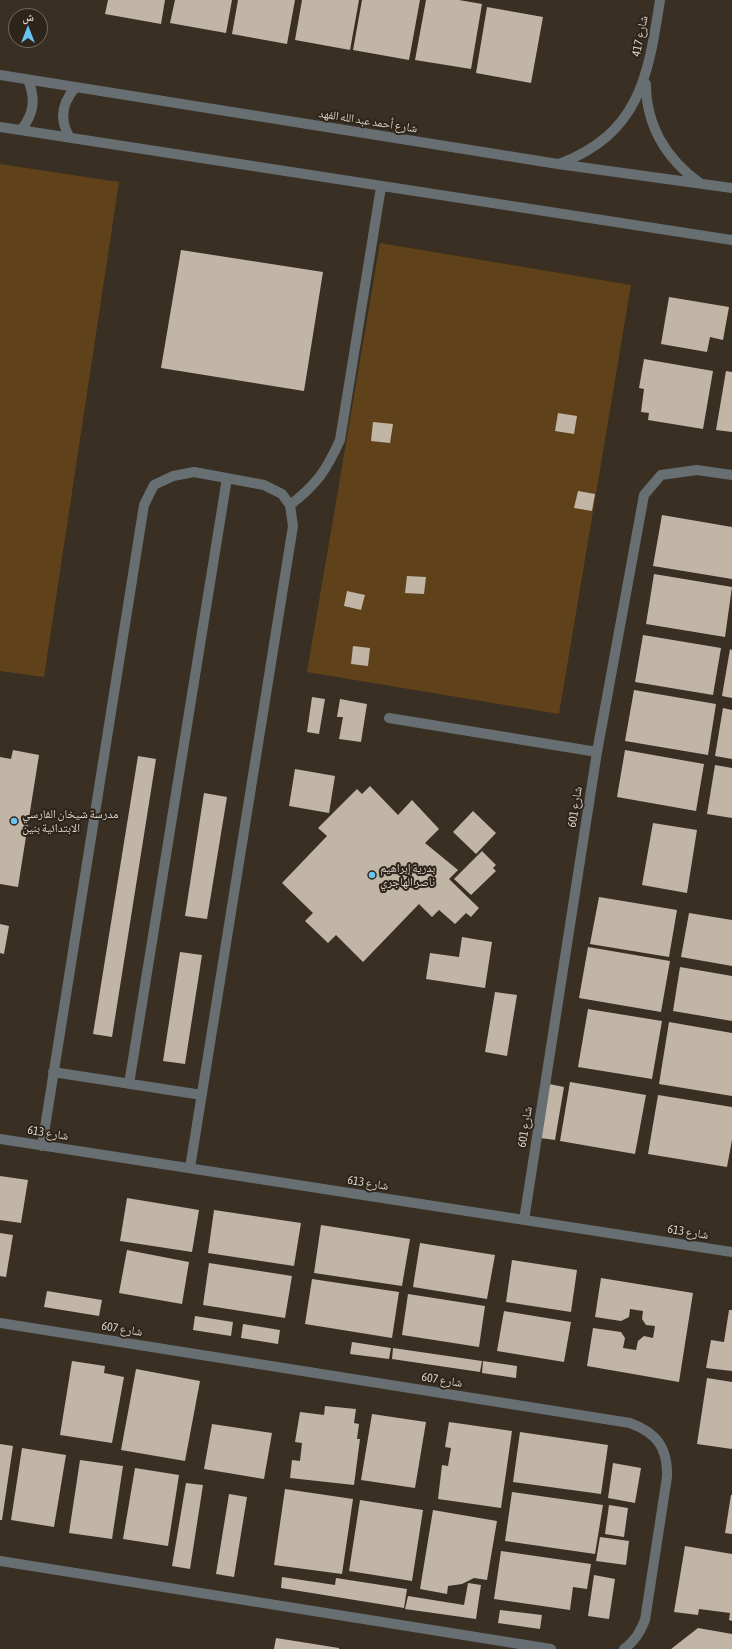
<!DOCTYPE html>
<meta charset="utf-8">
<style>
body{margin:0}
#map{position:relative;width:732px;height:1649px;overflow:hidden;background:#392f23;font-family:"Asap Condensed","Noto Naskh Arabic",sans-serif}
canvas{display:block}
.north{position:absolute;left:8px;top:8px;width:40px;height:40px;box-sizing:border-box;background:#2e251a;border:1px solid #726b61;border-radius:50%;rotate:0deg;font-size:11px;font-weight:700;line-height:16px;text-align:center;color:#d9d3cb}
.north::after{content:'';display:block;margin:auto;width:14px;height:18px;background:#68c4f0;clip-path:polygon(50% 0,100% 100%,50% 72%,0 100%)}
</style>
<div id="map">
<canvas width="732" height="1649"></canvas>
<div class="north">ش</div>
</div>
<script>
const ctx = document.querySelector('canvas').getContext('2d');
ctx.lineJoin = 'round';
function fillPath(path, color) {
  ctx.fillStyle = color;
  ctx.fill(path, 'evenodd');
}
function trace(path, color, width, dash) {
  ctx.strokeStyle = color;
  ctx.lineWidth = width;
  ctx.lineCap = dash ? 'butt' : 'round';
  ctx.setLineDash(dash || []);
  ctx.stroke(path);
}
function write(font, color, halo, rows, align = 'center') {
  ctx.font = font + ' "Asap Condensed","Noto Naskh Arabic",sans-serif';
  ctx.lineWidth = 4;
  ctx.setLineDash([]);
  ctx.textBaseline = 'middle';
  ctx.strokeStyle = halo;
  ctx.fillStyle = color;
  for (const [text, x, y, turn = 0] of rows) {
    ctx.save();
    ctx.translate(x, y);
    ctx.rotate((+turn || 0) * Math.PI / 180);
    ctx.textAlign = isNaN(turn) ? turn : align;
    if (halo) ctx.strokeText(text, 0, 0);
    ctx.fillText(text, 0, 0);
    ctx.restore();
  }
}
const green = new Path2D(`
 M 0,164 L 119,182 L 44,677 L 0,671 Z
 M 380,243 L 631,285 L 559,714 L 307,672 Z`);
const building = new Path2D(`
 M 108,0 L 165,0 L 161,24 L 105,14 Z
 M 175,0 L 232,0 L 226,33 L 170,23 Z
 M 238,0 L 295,0 L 287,44 L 232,34 Z
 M 302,0 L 359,0 L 350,50 L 295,40 Z
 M 362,0 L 420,0 L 409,60 L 353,50 Z
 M 426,0 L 459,0 L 482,4 L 471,69 L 415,60 Z
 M 487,7 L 543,17 L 531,83 L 476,73 Z
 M 181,250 L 323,272 L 304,391 L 161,368 Z
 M 669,297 L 729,307 L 723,340 L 710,337 L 707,352 L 661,344 Z
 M 644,359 L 713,371 L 703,429 L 648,420 L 649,413 L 641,412 L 644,389 L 639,388 Z
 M 726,371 L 732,372 L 732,432 L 716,430 Z
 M 558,413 L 577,416 L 574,434 L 555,431 Z
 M 373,422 L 393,424 L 390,443 L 371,441 Z
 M 578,491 L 595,494 L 592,511 L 574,508 Z
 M 662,515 L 732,527 L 732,579 L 653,566 Z
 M 654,574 L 732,587 L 725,637 L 646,624 Z
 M 407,576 L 426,577 L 424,594 L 405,593 Z
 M 347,591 L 365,595 L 361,610 L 344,606 Z
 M 643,635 L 721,648 L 713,695 L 635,682 Z
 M 353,646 L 370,648 L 368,666 L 351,664 Z
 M 730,649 L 732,650 L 732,698 L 722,696 Z
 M 634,690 L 716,704 L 708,755 L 625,741 Z
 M 312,697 L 325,699 L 319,734 L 307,732 Z
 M 340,699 L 367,704 L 361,742 L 339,739 L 343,717 L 337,717 Z
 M 723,708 L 732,710 L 732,759 L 715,756 Z
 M 13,750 L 39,755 L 18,887 L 0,884 L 0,757 L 11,759 Z
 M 625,750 L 704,764 L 696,811 L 617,797 Z
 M 138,756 L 156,759 L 112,1037 L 93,1034 Z
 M 715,765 L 732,768 L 732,818 L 707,814 Z
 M 295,769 L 335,776 L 329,813 L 289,806 Z
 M 370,786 L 398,815 L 412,800 L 439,829 L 425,843 L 458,870 L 449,879 L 479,908 L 471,917 L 466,913 L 455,924 L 439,910 L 432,917 L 419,904 L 363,962 L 336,935 L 328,943 L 305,921 L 313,913 L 282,883 L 327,836 L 318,828 L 357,789 L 362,794 Z
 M 204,793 L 227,797 L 207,919 L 185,916 Z
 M 473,811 L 496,833 L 476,854 L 453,832 Z
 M 653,823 L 697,830 L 687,893 L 642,885 Z
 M 482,851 L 496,865 L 493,868 L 496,871 L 471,895 L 454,879 Z
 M 599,897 L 677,910 L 669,957 L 590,944 Z
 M 689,913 L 732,920 L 732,966 L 681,957 Z
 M 0,924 L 9,926 L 4,954 L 0,953 Z
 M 462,937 L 492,942 L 485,988 L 426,979 L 430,953 L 459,957 Z
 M 588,947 L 670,961 L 661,1012 L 579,998 Z
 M 180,952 L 202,955 L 185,1064 L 163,1061 Z
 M 680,967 L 732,976 L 732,1021 L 673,1011 Z
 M 495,992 L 517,995 L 507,1056 L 485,1052 Z
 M 588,1009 L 662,1021 L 652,1079 L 578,1067 Z
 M 669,1022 L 732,1033 L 732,1096 L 659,1084 Z
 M 570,1082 L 646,1095 L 635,1154 L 560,1141 Z
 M 549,1084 L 564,1087 L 555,1140 L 540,1138 Z
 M 658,1095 L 732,1107 L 732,1140 L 727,1167 L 648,1154 Z
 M 0,1176 L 28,1180 L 21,1223 L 0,1220 Z
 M 127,1198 L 199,1210 L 192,1252 L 120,1241 Z
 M 214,1210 L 301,1223 L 294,1266 L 208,1253 Z
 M 321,1225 L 410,1239 L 402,1286 L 314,1273 Z
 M 0,1233 L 13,1235 L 6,1277 L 0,1276 Z
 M 420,1243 L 495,1255 L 487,1299 L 413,1287 Z
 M 127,1250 L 189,1262 L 182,1304 L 119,1293 Z
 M 512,1260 L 577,1270 L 571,1312 L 506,1302 Z
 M 209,1263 L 292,1276 L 285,1318 L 203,1305 Z
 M 601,1278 L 693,1293 L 679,1382 L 587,1366 L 593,1328 L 621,1332 L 625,1338 L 623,1348 L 636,1350 L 638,1341 L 644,1336 L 653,1338 L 655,1326 L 646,1325 L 642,1319 L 643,1311 L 630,1309 L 629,1317 L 621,1321 L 595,1317 Z
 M 312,1279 L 399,1292 L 392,1338 L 305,1324 Z
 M 47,1291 L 102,1300 L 99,1316 L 44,1307 Z
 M 408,1294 L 485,1306 L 479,1347 L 402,1335 Z
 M 729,1310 L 732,1310 L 732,1371 L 706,1368 L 711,1340 L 724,1342 Z
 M 504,1311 L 571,1322 L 564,1362 L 497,1351 Z
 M 195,1316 L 233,1322 L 231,1336 L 193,1330 Z
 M 243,1324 L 280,1330 L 278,1344 L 241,1338 Z
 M 352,1342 L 391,1348 L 389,1359 L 350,1354 Z
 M 393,1348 L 482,1361 L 480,1372 L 392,1359 Z
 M 72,1361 L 105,1366 L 104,1373 L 124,1377 L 112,1443 L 60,1435 Z
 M 483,1361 L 517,1366 L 516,1378 L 482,1373 Z
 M 136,1369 L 200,1381 L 185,1461 L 121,1450 Z
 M 707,1378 L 732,1382 L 732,1449 L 697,1444 Z
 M 325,1406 L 356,1409 L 354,1423 L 359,1424 L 357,1439 L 360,1439 L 354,1485 L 290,1478 L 292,1460 L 300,1461 L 302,1443 L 295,1442 L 300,1412 L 324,1415 Z
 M 372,1414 L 426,1422 L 415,1488 L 361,1480 Z
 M 449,1422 L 512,1431 L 501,1508 L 438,1499 L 442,1465 L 448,1466 L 451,1448 L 445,1447 Z
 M 212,1424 L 272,1433 L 264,1479 L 204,1469 Z
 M 520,1432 L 608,1445 L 601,1494 L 513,1482 Z
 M 0,1444 L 13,1446 L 2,1520 L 0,1520 Z
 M 22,1448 L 66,1455 L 54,1527 L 11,1520 Z
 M 80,1460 L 123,1466 L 112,1539 L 69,1533 Z
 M 613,1463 L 641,1468 L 635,1503 L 608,1498 Z
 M 135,1468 L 179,1475 L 168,1546 L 123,1539 Z
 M 186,1483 L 203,1485 L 190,1569 L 172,1566 Z
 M 285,1489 L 353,1499 L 342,1574 L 274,1565 Z
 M 512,1492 L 603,1505 L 595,1554 L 505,1541 Z
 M 229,1494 L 247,1497 L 234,1577 L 216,1574 Z
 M 731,1495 L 732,1495 L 732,1534 L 725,1533 Z
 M 360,1500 L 423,1510 L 412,1581 L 349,1571 Z
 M 609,1505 L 628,1508 L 624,1537 L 605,1534 Z
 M 433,1510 L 497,1521 L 487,1580 L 474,1578 L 462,1584 L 448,1586 L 447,1594 L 420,1589 Z
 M 600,1537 L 629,1541 L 626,1565 L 596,1561 Z
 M 685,1546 L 732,1554 L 732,1621 L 729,1620 L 730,1613 L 699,1609 L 698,1615 L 674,1612 Z
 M 501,1551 L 591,1564 L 587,1589 L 573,1587 L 570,1610 L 494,1599 Z
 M 594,1575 L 615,1579 L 609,1619 L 588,1616 Z
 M 282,1577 L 335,1585 L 336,1578 L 407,1589 L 404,1608 L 281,1588 Z
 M 468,1583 L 481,1585 L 476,1619 L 405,1609 L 408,1596 L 464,1605 Z
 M 500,1610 L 542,1615 L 540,1629 L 498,1623 Z
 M 698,1628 L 732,1634 L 732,1649 L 671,1649 Z
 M 276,1638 L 339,1648 L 339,1649 L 274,1649 Z`);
const minor = new Path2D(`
 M 0,75 L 558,164 L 732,188
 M 646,84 C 646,125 666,159 700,183
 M 0,127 L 732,240
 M 21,130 C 34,114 36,99 28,80
 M 70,138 C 59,120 62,103 75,88
 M 559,164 C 640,133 648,77 660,0
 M 290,505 C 317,484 326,471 340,440 L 381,187
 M 389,718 L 597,752
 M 53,1072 L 202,1095
 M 129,1084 L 227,478
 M 0,1139 L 732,1252
 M 42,1146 L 144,505 L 154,485 L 173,476 L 194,472 L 264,485 L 282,494 L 290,505 L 293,526 L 190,1168
 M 524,1220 L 597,752 L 644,495 L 661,475 L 697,470 L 732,475
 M 0,1323 L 630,1423 C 657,1433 668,1448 667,1477 L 645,1620 C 640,1632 635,1641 624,1649
 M 0,1561 L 551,1649`);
const markers = [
 [14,821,4,"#68c4f0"],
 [372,875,4,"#68c4f0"]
];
const streetNames = [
 ["شارع 417",640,36,-79],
 ["شارع أحمد عبد الله الفهد",368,121,9],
 ["شارع 601",575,807,-81],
 ["شارع 601",525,1127,-81],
 ["شارع 613",48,1133,9],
 ["شارع 613",368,1183,9],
 ["شارع 613",688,1232,9],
 ["شارع 607",122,1329,9],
 ["شارع 607",442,1380,9]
];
const poiNames = [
 ["مدرسة شيخان الفارسي",22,814],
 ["الابتدائية بنين",22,828],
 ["بدرية إبراهيم",380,868],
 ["ناصر الهاجري",380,882]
];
fillPath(green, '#5f4219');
fillPath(building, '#c1b5a6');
trace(minor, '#676f73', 10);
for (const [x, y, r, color] of markers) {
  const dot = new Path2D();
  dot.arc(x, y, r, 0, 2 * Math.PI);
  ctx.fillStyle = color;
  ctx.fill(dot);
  trace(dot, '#2e251a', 1.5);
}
write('12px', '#d9d3cb', '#2e251a', streetNames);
write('12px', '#d9d3cb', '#2e251a', poiNames, 'left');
</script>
